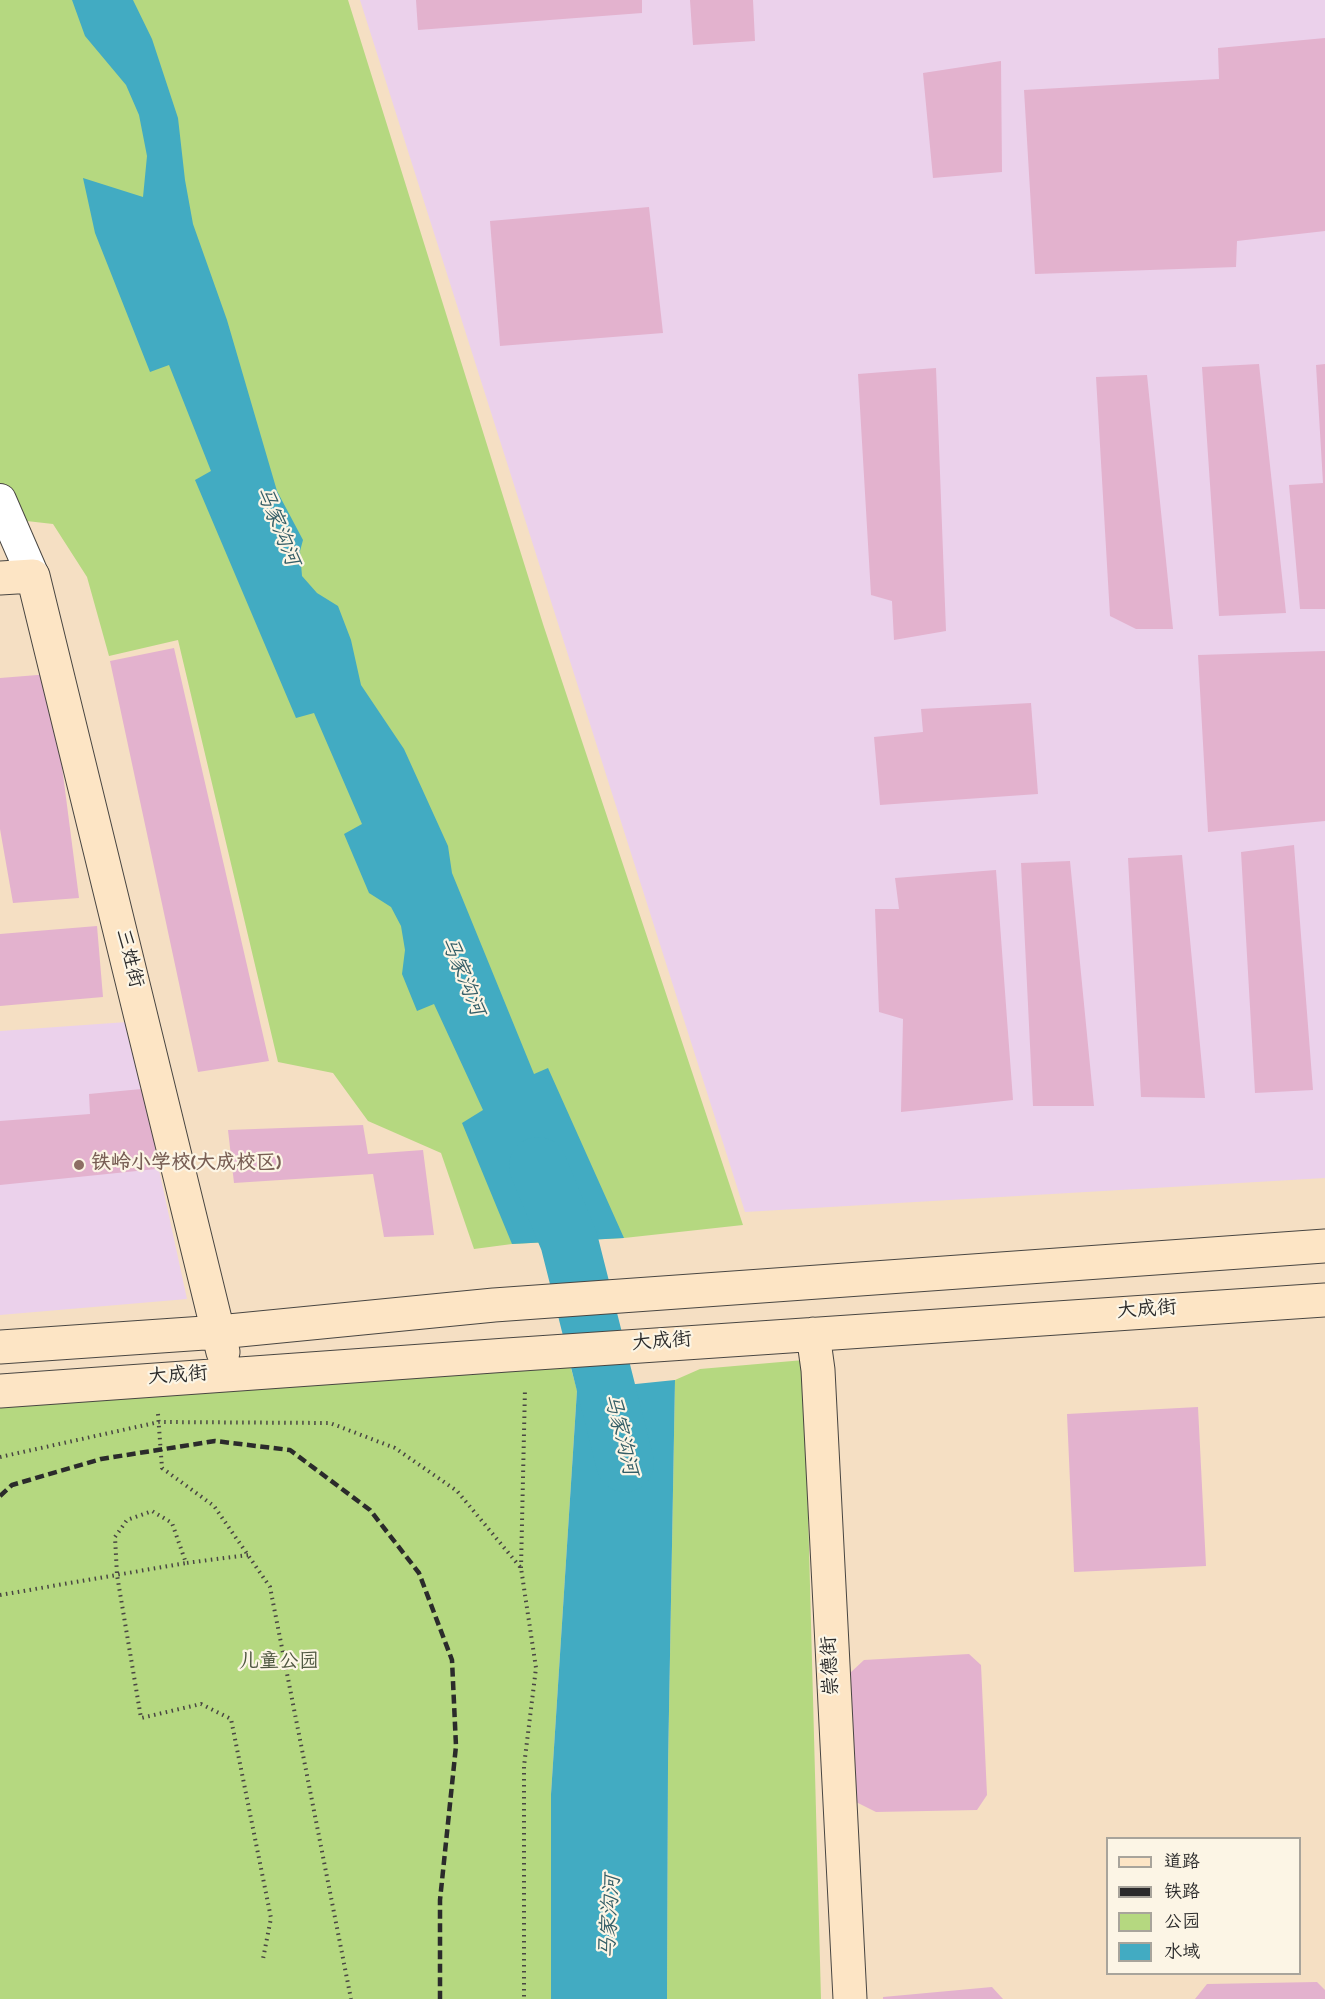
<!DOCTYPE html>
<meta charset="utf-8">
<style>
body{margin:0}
#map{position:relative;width:1325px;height:1999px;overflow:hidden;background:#f5dfc3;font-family:Dekko,"LXGW WenKai TC",sans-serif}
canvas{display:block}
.legend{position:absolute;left:1106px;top:1837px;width:195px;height:138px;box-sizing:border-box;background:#fcf5e5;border:2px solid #a8a49b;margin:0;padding:8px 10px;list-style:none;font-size:18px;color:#2b2b2b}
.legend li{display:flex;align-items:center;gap:12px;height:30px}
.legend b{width:30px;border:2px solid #a8a49b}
</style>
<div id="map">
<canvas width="1325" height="1999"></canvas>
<ul class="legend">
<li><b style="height:8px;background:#fde5c5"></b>道路</li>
<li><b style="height:8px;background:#2b2b2b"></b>铁路</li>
<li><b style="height:16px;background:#b5d880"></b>公园</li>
<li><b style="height:16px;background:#42abc2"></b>水域</li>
</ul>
</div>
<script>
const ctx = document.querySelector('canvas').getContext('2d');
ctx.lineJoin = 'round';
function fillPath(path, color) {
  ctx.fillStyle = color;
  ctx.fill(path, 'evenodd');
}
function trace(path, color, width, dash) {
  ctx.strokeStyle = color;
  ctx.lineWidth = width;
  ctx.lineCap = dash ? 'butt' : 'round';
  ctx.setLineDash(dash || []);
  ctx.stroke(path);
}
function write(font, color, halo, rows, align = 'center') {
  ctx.font = font + ' Dekko,"LXGW WenKai TC",sans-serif';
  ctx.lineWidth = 4.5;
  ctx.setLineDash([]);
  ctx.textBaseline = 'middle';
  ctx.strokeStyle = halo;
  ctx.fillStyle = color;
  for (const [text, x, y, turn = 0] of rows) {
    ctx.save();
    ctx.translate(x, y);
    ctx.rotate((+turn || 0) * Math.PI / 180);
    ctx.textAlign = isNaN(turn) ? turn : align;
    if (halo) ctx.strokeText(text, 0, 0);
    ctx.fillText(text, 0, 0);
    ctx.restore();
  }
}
const built = new Path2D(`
 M 360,0 L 1325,0 L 1325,1178 L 745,1212 Z
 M 127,1022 L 187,1299 L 0,1315 L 0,1031 Z`);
const green = new Path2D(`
 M 0,0 L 348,0 L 543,624 L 743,1225 L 624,1238 L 512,1244 L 474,1249 L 441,1153 L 368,1121 L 333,1073 L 278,1062 L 178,640 L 109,656 L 87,577 L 53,524 L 0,518 Z
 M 804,1360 L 821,1999 L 667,1999 L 668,1766 L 675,1380 L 700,1369 Z
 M 570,1365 L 577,1390 L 551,1794 L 551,1999 L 0,1999 L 0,1401 Z`);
const water = new Path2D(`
 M 72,0 L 133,0 L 152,39 L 178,118 L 185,180 L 193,224 L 227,320 L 277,491 L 303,540 L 300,551 L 302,576 L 317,593 L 338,606 L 351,640 L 361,685 L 404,749 L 448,846 L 452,873 L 534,1074 L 548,1068 L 624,1238 L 512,1244 L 462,1123 L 483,1110 L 434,1004 L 417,1011 L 402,974 L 405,950 L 401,926 L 391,907 L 369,893 L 344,834 L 362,824 L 314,713 L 296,718 L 195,480 L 211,471 L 169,365 L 150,372 L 95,233 L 83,178 L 143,197 L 147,156 L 139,115 L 126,85 L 85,36 Z
 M 675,1380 L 668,1766 L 667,1999 L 551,1999 L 551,1794 L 577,1390 Z`);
const river = new Path2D(`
 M 538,1166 L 569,1241 L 625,1463`);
const building = new Path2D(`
 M 416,0 L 642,0 L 642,13 L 418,30 Z
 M 690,0 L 753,0 L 755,41 L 693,45 Z
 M 1325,38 L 1325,231 L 1237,241 L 1236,267 L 1035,274 L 1024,90 L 1219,79 L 1218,48 Z
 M 1001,61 L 1002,172 L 933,178 L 923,73 Z
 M 649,207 L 663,333 L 500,346 L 490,221 Z
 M 1259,364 L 1286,613 L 1219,616 L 1202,367 Z
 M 1325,364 L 1325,609 L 1300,609 L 1289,485 L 1323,483 L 1316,365 Z
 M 936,368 L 946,631 L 894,640 L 892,601 L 871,595 L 858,374 Z
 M 1147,375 L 1173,629 L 1136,629 L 1110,616 L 1096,377 Z
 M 174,648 L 269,1061 L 198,1072 L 110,661 Z
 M 1325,651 L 1325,821 L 1208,832 L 1198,655 Z
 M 50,674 L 79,898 L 13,903 L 0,829 L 0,678 Z
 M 1031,703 L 1038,794 L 880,805 L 874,737 L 923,732 L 921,709 Z
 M 1294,845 L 1313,1090 L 1255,1093 L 1241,852 Z
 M 1182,855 L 1205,1098 L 1141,1097 L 1128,858 Z
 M 1070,861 L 1094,1106 L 1033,1106 L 1021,863 Z
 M 996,870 L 1013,1100 L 901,1112 L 903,1019 L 879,1012 L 875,909 L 899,909 L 895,878 Z
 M 97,926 L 103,997 L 0,1006 L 0,934 Z
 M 152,1088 L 156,1169 L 0,1185 L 0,1121 L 90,1114 L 89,1094 Z
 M 363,1125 L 368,1154 L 423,1150 L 434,1235 L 384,1237 L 373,1174 L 234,1183 L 228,1130 Z
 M 1198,1407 L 1206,1566 L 1074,1572 L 1067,1414 Z
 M 969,1654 L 981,1665 L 987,1795 L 977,1810 L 876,1812 L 856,1802 L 850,1673 L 864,1660 Z
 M 1317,1982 L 1325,1990 L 1325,1999 L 1195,1999 L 1207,1984 Z
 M 992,1987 L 1003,1999 L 883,1999 L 883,1997 Z`);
const path = new Path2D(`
 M 158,1414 L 162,1468 L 214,1506 L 270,1587 L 351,1999
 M 0,1457 L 159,1422 L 330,1423 L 395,1448 L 457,1491 L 521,1568 L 536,1668 L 524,1766 L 524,1999
 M 248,1555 L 186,1563 L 172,1523 L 152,1511 L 127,1520 L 115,1537 L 117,1575 L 141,1718 L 201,1704 L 231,1719 L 271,1918 L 263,1959
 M 521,1568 L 525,1388
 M 0,1595 L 186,1563`);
const street = new Path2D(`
 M 0,500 L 33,576`);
const secondary = new Path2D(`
 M 0,578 L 33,576 L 223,1352
 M 813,1334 L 818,1370 L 850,1999
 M 0,1347 L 219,1332 L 494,1305 L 1325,1246
 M 0,1391 L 507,1355 L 1325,1300`);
const rail = new Path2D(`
 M 0,1496 L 12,1485 L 101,1459 L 215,1441 L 290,1450 L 370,1510 L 419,1573 L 452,1660 L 456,1746 L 440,1900 L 440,1999`);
const markers = [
 [79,1165,6,"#8d6e63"]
];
const streetNames = [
 ["三姓街",127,959,76],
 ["大成街",1147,1312,-4],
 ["大成街",662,1344,-4],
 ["大成街",178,1378,-4],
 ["崇德街",833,1666,-93]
];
const educationNames = [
 ["铁岭小学校(大成校区)",91,1165]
];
const parkNames = [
 ["儿童公园",279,1664]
];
const waterNames = [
 ["马家沟河",275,527,68],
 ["马家沟河",460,977,68],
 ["马家沟河",618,1435,76],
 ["马家沟河",613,1917,-86]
];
fillPath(built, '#ebd1eb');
fillPath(green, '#b5d880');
fillPath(water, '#42abc2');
trace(river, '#42abc2', 58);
fillPath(building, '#e3b2ce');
trace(street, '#494642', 34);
trace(secondary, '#494642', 35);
trace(path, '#494642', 4, [1.5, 4.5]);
trace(street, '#fff', 32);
trace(secondary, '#fde5c5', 33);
trace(rail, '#2b2b2b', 4.5, [9, 4.5]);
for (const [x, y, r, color] of markers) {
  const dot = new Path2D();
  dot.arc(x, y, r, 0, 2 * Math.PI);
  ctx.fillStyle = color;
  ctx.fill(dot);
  trace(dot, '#fcf5e5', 2);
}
write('20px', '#2b2b2b', '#fcf5e5', streetNames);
write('bold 20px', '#785e54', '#fcf5e5', educationNames, 'left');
write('20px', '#4e5640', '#fcf5e5', parkNames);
write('italic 21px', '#345e67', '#fcf5e5', waterNames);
</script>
